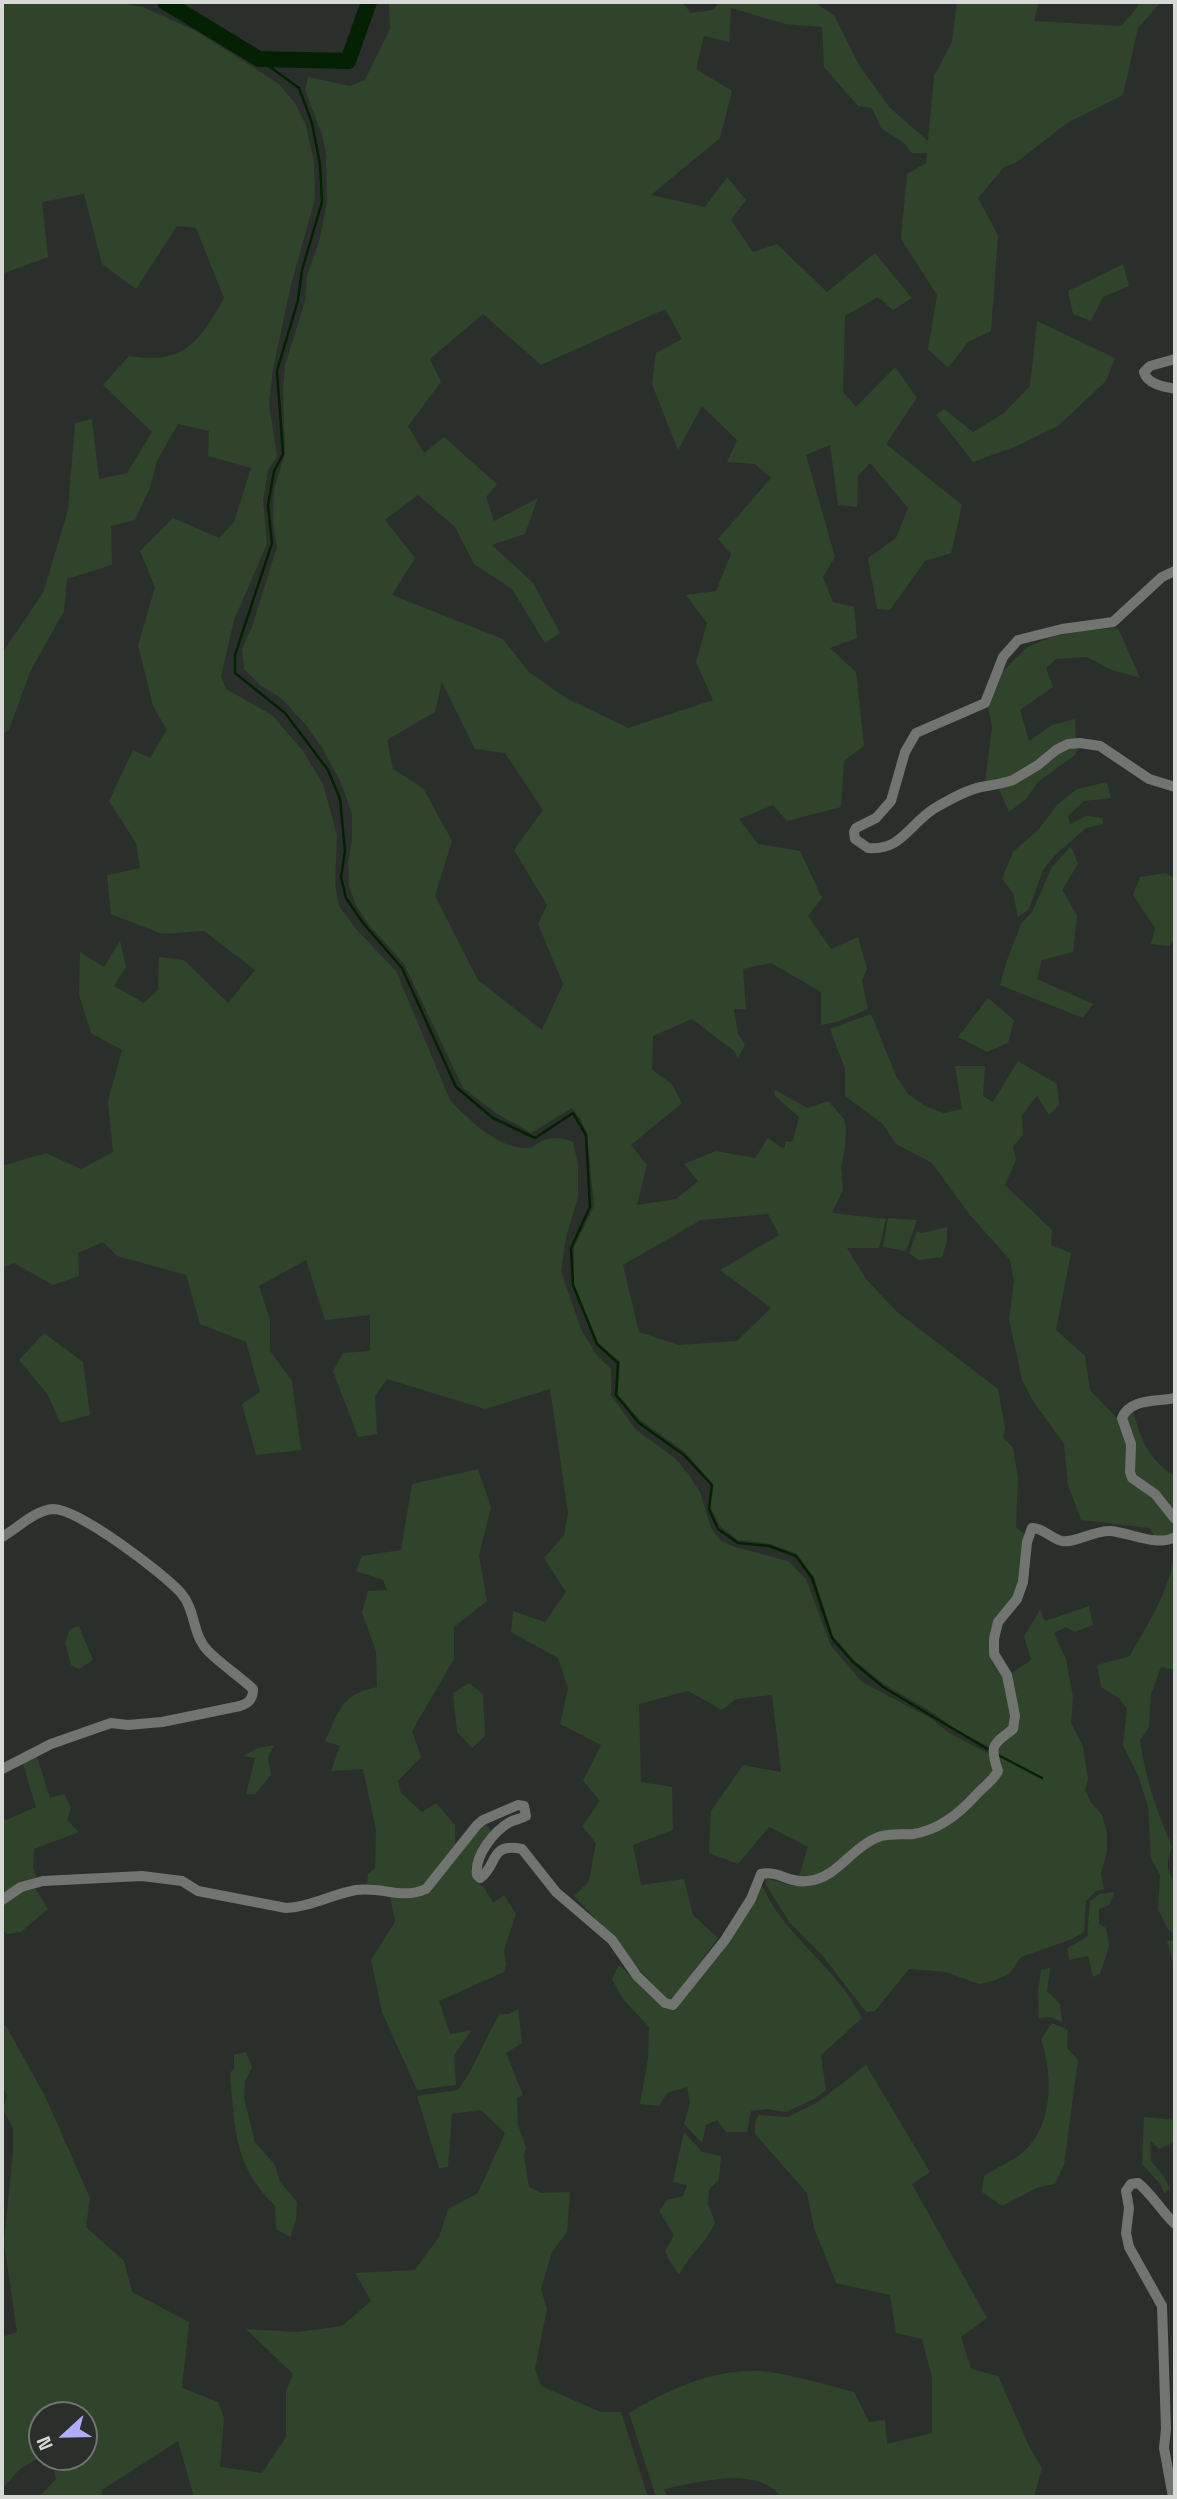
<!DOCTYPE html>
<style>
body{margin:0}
#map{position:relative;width:1177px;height:2499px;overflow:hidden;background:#2b2f2b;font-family:"Space Grotesk",sans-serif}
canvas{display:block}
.frame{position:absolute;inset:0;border:4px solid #d7d9d7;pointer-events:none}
.north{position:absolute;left:28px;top:2401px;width:70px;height:70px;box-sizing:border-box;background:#2b2f2b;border:2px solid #707370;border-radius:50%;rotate:248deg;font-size:19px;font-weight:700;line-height:28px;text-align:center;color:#d7d9d7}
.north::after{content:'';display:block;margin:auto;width:24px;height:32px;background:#b0aefa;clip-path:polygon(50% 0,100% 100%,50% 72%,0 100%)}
</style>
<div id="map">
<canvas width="1177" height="2499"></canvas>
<div class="frame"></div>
<div class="north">N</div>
</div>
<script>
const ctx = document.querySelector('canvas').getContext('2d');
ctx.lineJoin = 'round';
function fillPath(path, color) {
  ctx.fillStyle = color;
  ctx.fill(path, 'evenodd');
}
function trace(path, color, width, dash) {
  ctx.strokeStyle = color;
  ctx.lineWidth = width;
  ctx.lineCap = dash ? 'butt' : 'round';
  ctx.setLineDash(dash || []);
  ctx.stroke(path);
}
const green = new Path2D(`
 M 2,2 L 115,2 L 143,7 L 198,32 L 279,84 L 295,103 L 306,126 L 314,162 L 315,198 L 290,289 L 273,369 L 269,404 L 277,456 L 268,470 L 263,500 L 267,544 L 234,620 L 221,677 L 226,689 L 272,715 L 303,751 L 323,784 L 337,835 L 335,885 L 339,906 L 356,929 L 396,971 L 450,1100 C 469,1120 498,1149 528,1148 C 533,1148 537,1143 542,1141 C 554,1136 562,1138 573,1142 L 578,1164 L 578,1197 L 566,1238 L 561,1271 L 581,1329 L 595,1353 L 611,1369 L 611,1395 L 636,1430 L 675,1458 L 689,1475 L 700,1492 L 712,1530 L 721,1541 L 735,1547 L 788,1561 L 806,1579 L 831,1646 L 862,1682 L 930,1718 L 951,1734 L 989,1754 L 994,1770 L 966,1804 L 923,1829 L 875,1835 L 818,1876 L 798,1879 L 808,1847 L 769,1827 L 738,1864 L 709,1853 L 711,1811 L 743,1765 L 781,1772 L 772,1695 L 736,1699 L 722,1710 L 688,1691 L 639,1704 L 641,1782 L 672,1787 L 673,1830 L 633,1845 L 641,1885 L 684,1879 L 693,1915 L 718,1938 L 671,2002 C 636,1969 608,1931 574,1896 L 589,1881 L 596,1843 L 582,1826 L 600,1801 L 583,1781 L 601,1745 L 560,1724 L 568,1688 L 558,1658 L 511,1632 L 513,1611 L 545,1622 L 566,1592 L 544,1558 L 564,1535 L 568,1513 L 550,1389 L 485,1409 L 387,1379 L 375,1396 L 377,1434 L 358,1437 L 333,1371 L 343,1353 L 370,1351 L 370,1315 L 325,1320 L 306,1260 L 259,1286 L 270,1320 L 270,1351 L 292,1381 L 301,1450 L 256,1455 L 242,1404 L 260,1392 L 246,1342 L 200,1324 L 186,1275 L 117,1256 L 103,1242 L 78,1253 L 79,1276 L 53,1285 L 14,1263 L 2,1268 L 2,1166 L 46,1153 L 81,1169 L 113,1152 L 108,1101 L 122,1050 L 91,1033 L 79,995 L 80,952 L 104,967 L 120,941 L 126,967 L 114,986 L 144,1003 L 158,990 L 159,957 L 184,960 L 228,1003 L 255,970 L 204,931 L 162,934 L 111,914 L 107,875 L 140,868 L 136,843 L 109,801 L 133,750 L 150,758 L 167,730 L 153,706 L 138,645 L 155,587 L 140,551 L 173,518 L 219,538 L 234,522 L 251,468 L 208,456 L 209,431 L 178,424 L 157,461 L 150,488 L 135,520 L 111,526 L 112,565 L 67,579 L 64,611 L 30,672 L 9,730 L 2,734 L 2,653 L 43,593 L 68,510 L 75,423 L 92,419 L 99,479 L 127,473 L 152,432 L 103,385 L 129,356 C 185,365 199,342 224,298 L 196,228 L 177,226 L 136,289 L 102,264 L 84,194 L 42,202 L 48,257 L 2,274 Z
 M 389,2 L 682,2 L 691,13 L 713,10 L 719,2 L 814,2 L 834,15 L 859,65 L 890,108 L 928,141 L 934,76 L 952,42 L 957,2 L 1039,2 L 1034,21 L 1121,26 L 1139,5 L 1134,2 L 1161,2 L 1138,28 L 1123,95 L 1067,123 L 1017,162 L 1004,167 L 978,198 L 998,235 L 991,331 L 968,342 L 948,368 L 928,349 L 937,295 L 901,239 L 907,174 L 926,163 L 927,153 L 912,153 L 904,143 L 881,128 L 872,108 L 858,106 L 824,67 L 822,27 L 785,24 L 731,8 L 729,42 L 704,36 L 696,69 L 732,91 L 720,138 L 651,195 L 705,207 L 727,177 L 746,200 L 731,220 L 753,252 L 777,244 L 827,292 L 875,253 L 912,298 L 893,310 L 878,297 L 845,316 L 843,392 L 856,407 L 895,367 L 917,398 L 886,444 L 962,505 L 951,553 L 925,561 L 890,610 L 877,609 L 868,558 L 896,538 L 908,508 L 870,463 L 858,476 L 857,507 L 838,505 L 830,445 L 806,455 L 835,557 L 823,577 L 833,602 L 854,607 L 857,638 L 830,648 L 856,672 L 864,746 L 844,761 L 841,807 L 787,821 L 773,805 L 739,819 L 758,844 L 800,851 L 822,898 L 808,916 L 831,949 L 858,937 L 867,969 L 862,981 L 868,1009 L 837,1022 L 821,1025 L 821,992 L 771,963 L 743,969 L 746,1009 L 734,1009 L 738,1034 L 745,1045 L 738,1058 L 734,1051 L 692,1019 L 653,1036 L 652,1070 L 672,1084 L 682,1103 L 631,1145 L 647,1165 L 637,1205 L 676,1199 L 698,1181 L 684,1164 L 716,1151 L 755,1158 L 768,1138 L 782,1148 L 785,1147 L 785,1142 L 793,1141 L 799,1117 L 774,1095 L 775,1090 L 808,1108 L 828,1101 L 844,1119 L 846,1127 L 845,1148 L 841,1168 L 843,1190 L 832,1213 L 886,1219 L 879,1248 L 847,1248 L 866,1279 L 896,1311 L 998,1389 L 1005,1428 L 1003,1438 L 1013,1447 L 1018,1478 L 1016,1527 L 1024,1534 L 1020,1584 L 992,1641 C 1002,1670 1010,1696 1010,1727 L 990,1747 L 954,1729 L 935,1714 L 884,1684 L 854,1660 L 833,1636 L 814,1577 L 797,1554 L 767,1543 L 738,1540 L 721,1527 L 710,1507 L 712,1483 L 685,1452 L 639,1419 L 618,1395 L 620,1362 L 598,1343 L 574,1284 L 574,1247 L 594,1206 L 587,1134 L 581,1120 L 572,1108 L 531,1133 L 496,1113 L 463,1088 L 404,964 L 369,925 L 356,905 L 349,886 L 348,862 L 352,840 L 352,814 L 341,783 L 323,749 L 306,725 L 281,698 L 260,685 L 244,669 L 242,649 L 252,627 L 277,547 L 273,521 L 274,489 L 285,454 L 283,391 L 285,365 L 305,301 L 307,275 L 319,242 L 327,202 L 326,153 L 322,134 L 305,90 L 308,77 L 350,86 L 365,80 L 390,29 ZM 665,309 L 682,339 L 656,353 L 652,384 L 678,450 L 702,406 L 737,440 L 727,462 L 755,464 L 771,478 L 718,539 L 731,554 L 716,591 L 686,595 L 707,623 L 696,662 L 713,700 L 628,728 L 566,698 L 529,672 L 503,639 L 392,595 L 415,558 L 385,520 L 418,495 L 455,527 L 474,564 L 512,589 L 545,643 L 560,633 L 533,583 L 492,545 L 525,534 L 538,498 L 494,521 L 486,497 L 497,484 L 444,437 L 424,453 L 408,426 L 441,382 L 430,359 L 483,314 L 541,365 ZM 442,682 L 475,749 L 505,753 L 543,810 L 514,850 L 547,905 L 538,924 L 563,984 L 542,1030 L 478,980 L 435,896 L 452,841 L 423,788 L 393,769 L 387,740 L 435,712 ZM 768,1214 L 779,1235 L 720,1270 L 771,1308 L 737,1341 L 679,1345 L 639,1332 L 623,1265 L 701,1220 Z
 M 1123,264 L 1129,286 L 1103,297 L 1091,321 L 1073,314 L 1068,291 Z
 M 1037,321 L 1115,358 L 1106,381 L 1058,426 L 1017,446 L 973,462 L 936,415 L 944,409 L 973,432 L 1004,413 L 1030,386 Z
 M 1118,628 L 1140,678 L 1112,670 L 1087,657 L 1056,659 L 1046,668 L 1053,687 L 1020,710 L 1029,741 L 1052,725 L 1075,719 L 1076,741 L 1016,775 L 985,782 L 992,727 L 988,707 L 1002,672 L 1027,647 L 1052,637 L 1078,631 Z
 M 1079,746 L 1075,755 L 1038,782 L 1026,799 L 1009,812 L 999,789 L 1057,753 Z
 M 1107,782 L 1111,798 L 1084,801 L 1068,816 L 1070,824 L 1086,816 L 1103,818 L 1103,824 L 1086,828 L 1055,855 L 1043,870 L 1029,909 L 1018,917 L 1013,893 L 1002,879 L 1013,852 L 1039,829 L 1057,805 L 1077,789 Z
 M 1071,846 L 1078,864 L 1062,890 L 1077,915 L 1073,952 L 1042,960 L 1037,979 L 1093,1004 L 1083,1018 L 1000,985 L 1006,963 L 1021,924 L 1032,912 L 1052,867 Z
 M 1166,873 L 1175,879 L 1175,938 L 1170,946 L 1151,944 L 1155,928 L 1133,895 L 1140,877 Z
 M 988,998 L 1014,1020 L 1008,1043 L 987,1052 L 958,1037 Z
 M 871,1014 L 896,1076 L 908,1094 L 925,1106 L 944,1113 L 962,1109 L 955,1066 L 985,1066 L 983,1096 L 993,1102 L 1018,1061 L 1057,1084 L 1059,1105 L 1049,1115 L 1037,1096 L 1022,1115 L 1023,1135 L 1013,1146 L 1016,1160 L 1005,1185 L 1052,1230 L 1051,1245 L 1071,1253 L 1056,1330 L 1085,1356 L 1090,1390 L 1116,1417 L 1123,1429 L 1126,1439 L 1126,1468 L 1174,1524 L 1173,1531 L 1167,1537 L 1156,1538 L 1149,1528 L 1081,1520 L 1068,1485 L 1064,1444 L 1033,1401 L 1022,1380 L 1009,1319 L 1014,1281 L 1010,1260 L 970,1215 L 932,1163 L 896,1144 L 883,1124 L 845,1096 L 845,1069 L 830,1029 Z
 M 888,1218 L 917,1220 L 906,1251 L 883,1247 Z
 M 947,1227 L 947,1241 L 942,1257 L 919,1260 L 909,1253 L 917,1231 L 922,1233 Z
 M 44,1333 L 83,1362 L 90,1415 L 60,1423 L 48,1395 L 19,1360 Z
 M 1133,1410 C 1140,1438 1149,1461 1175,1476 L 1175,1513 L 1165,1497 L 1134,1475 L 1125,1418 Z
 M 478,1469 L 491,1507 L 479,1555 L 487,1601 L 454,1627 L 454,1659 L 412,1731 L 421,1757 L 398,1781 L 401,1793 L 422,1812 L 436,1803 L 455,1825 L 455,1849 L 422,1887 L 414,1891 L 367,1887 L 368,1874 L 375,1868 L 376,1830 L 363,1769 L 331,1771 L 340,1746 L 325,1741 C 340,1710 340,1695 377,1687 L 376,1651 L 362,1613 L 368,1591 L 387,1590 L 383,1580 L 356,1571 L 362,1556 L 401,1550 L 412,1484 Z
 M 1174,1553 L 1175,1670 L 1161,1667 L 1151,1694 L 1149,1727 L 1140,1740 C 1145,1778 1157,1811 1172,1847 C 1167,1859 1165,1871 1175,1881 L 1174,1934 L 1168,1929 L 1158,1910 L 1160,1875 L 1151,1858 L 1148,1806 L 1138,1775 L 1123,1745 L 1127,1709 L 1119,1698 L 1101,1687 L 1097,1665 L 1130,1656 C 1147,1624 1171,1590 1174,1553 Z
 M 1089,1606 L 1093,1625 L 1075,1632 L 1066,1627 L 1054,1633 L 1066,1659 L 1073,1697 L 1071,1723 L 1083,1747 L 1088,1779 L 1085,1790 L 1090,1801 L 1102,1815 L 1107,1833 L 1107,1852 L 1101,1873 L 1104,1889 L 1096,1891 L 1086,1901 L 1084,1932 L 1072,1939 L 1021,1957 L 1009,1974 L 990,1982 L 979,1984 L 946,1972 L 909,1969 L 875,2011 L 866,2012 L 822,1955 L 790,1923 L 766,1885 L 765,1878 L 794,1886 L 818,1884 L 873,1843 L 951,1823 L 972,1807 L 980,1796 L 997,1781 L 997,1751 L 1013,1734 L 1010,1674 L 1031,1660 L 1024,1636 L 1040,1610 L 1045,1621 Z
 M 79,1626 L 93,1660 L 79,1669 L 71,1665 L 65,1643 L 70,1629 Z
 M 469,1683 L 483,1694 L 485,1736 L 472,1748 L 457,1732 L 453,1693 Z
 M 274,1745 L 268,1758 L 271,1775 L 255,1794 L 246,1794 L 255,1758 L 243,1756 L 258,1748 Z
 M 36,1754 L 50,1798 L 64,1794 L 71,1808 L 67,1820 L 79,1832 L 34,1849 L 33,1867 L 37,1879 L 2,1897 L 2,1816 L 6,1820 L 36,1807 L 22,1761 Z
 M 484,1822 L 492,1832 L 483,1842 L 471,1869 L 476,1882 L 484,1887 L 493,1903 L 504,1895 L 516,1914 L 504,1950 L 506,1964 L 504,1972 L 439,2001 L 450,2034 L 472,2030 L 454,2055 L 456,2085 L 417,2090 L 382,2012 L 371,1960 L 395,1922 L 390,1897 L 414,1897 Z
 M 760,1881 C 782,1935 836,1966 862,2018 L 821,2055 L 826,2090 L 816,2098 L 786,2112 L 767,2109 L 751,2111 L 747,2132 L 726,2132 L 717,2120 L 706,2125 L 702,2143 L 684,2124 L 690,2103 L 687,2087 L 667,2093 L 659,2106 L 640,2104 L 648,2059 L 649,2027 L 623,1999 L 612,1979 L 619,1965 L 656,2001 L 672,2008 Z
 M 33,1885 L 48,1909 L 21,1932 L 7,1934 L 2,1929 L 2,1904 Z
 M 1115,1892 L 1109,1905 L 1099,1909 L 1099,1924 L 1106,1928 L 1109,1946 L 1100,1974 L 1093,1977 L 1088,1956 L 1069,1960 L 1067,1948 L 1087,1937 L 1090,1901 L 1100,1894 Z
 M 1173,1940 L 1175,1943 L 1175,2000 L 1173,1962 L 1167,1941 Z
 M 1050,1968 L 1047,1991 L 1060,2004 L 1062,2022 L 1050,2017 L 1039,2018 L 1038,1994 L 1041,1970 Z
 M 518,2009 L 522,2043 L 506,2053 L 523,2095 L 517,2098 L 518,2125 L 526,2147 L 524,2156 L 529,2187 L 541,2193 L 570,2192 L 567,2232 L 552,2252 L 541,2289 L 547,2309 L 535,2369 L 541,2386 L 601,2412 L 621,2412 L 648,2497 L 194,2497 L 178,2441 L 102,2490 L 103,2497 L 39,2497 L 56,2479 L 51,2457 L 84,2457 L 84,2415 L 42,2415 L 42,2456 L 20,2469 L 2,2489 L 2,2337 L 17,2332 L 4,2243 L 13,2151 L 13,2128 L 3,2109 L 7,2096 L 2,2085 L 2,2025 L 6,2026 L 45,2096 L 90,2198 L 86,2227 L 124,2261 L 132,2292 L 189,2322 L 182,2388 L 218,2402 L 224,2418 L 220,2467 L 262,2473 L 286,2437 L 286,2391 L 293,2374 L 246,2329 L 297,2332 L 342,2326 L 371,2301 L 355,2273 L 415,2270 L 439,2237 L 448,2209 L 478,2193 L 505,2133 L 481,2110 L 452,2114 L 448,2167 L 439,2168 L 417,2096 L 458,2090 C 476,2067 484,2038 500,2014 L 509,2014 Z
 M 1052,2023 L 1068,2030 L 1067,2048 L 1078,2060 L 1064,2165 L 1055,2184 L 1039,2187 L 1002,2206 L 982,2192 L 984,2176 C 996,2168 1011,2162 1022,2153 C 1054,2126 1053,2076 1041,2039 Z
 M 246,2052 L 252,2067 L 245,2081 L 244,2098 L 255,2142 L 275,2165 L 280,2182 L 297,2202 L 296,2220 L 290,2237 L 276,2229 L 275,2206 C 233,2164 235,2129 230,2073 L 234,2068 L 234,2055 Z
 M 866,2065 L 930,2172 L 912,2184 L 987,2318 L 961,2337 L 971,2369 L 998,2376 L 1030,2448 L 1042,2468 L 1034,2497 L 782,2497 C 756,2465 699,2482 664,2489 L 667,2497 L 656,2497 L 629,2413 C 669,2390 712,2369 760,2371 C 790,2373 825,2385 854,2392 L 869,2422 L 885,2420 L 887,2444 L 932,2433 L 932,2378 L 922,2339 L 896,2333 L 890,2295 L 836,2283 L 814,2228 L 807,2193 L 755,2134 L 755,2122 L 759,2115 L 788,2117 L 818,2102 Z
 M 1144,2117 L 1175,2120 L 1175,2142 L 1159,2149 L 1150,2140 L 1151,2161 L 1165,2178 L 1170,2189 L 1164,2193 L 1161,2185 L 1142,2164 Z
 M 684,2132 L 702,2152 L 721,2156 L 719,2179 L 709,2190 L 708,2204 L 715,2223 C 706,2243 690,2254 679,2275 L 669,2260 L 665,2251 L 674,2235 L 659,2211 L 667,2200 L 683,2196 L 687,2185 L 673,2182 Z`);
const stream = new Path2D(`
 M 259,59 L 299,88 L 312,123 L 320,164 L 322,202 L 302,270 L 298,300 L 277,371 L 283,454 L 274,471 L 268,505 L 272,543 L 235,655 L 235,673 L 285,713 L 328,770 L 340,799 L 345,851 L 341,877 L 346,898 L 363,923 L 402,968 L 456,1087 L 493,1118 L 535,1138 L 573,1113 L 586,1135 L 590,1207 L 571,1248 L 573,1285 L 597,1344 L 618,1363 L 616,1395 L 639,1423 L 684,1455 L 712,1485 L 709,1509 L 718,1529 L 738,1543 L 769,1546 L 796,1556 L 812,1578 L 832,1638 L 853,1662 L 883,1687 L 989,1750
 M 998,1755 L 1042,1778`);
const river = new Path2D(`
 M 165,2 L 259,59 L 348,61 L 369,2`);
const minor = new Path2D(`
 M 1175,359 L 1150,366 L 1144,372 C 1147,384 1164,387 1175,389
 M 1175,571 L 1162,577 L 1113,622 L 1062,629 L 1018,640 L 1003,657 L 985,703 L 916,733 L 905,752 L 891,801 L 876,818 L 856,828 L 854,832 L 855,839 L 868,848 C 902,851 909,824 935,808 C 949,800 966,790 981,787 C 992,785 1002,784 1013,780 L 1038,765 L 1056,750 L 1068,744 L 1080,743 L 1100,746 L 1149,779 L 1175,787
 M 1175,1398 C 1157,1402 1130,1398 1122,1418 L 1131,1444 L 1130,1472 L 1132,1478 L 1155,1494 L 1175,1519
 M 2,1537 C 17,1529 35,1510 53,1509 C 79,1509 163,1573 181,1593 C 196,1610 192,1635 208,1651 C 222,1665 239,1676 253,1689 C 253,1699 249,1703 240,1706 L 162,1722 L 128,1725 L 111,1723 L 51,1744 L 2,1769
 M 2,1900 L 21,1887 L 43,1881 L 142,1876 L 182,1881 L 198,1891 L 286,1908 C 311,1907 332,1894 356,1890 C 382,1886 400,1900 426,1889 L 477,1825 L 483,1820 L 518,1805 L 524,1806 L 526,1816 C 521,1819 516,1819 510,1822 C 494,1831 474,1856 477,1875 L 480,1878 C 498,1866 489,1842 522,1849 L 556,1892 L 612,1940 L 637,1976 L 665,2003 L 673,2005 L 725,1940 L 751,1899 L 761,1874 C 779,1870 789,1884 808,1881 C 837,1878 850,1849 876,1838 C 887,1833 901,1835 913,1834 C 939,1830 960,1813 976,1795 C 984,1786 993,1781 998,1771 C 989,1744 993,1745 1013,1729 L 1015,1716 L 1012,1700 L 1007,1675 L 994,1654 L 994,1639 L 998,1622 L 1017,1599 L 1023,1582 L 1027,1542 L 1032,1528 C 1044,1528 1051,1539 1062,1541 C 1077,1543 1094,1530 1111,1531 C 1131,1533 1158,1547 1175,1537
 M 1173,2497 L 1164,2448 L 1166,2429 L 1162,2306 L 1129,2247 L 1126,2233 L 1129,2208 L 1126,2191 L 1131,2184 L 1138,2183 C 1152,2194 1162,2212 1175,2224`);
fillPath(green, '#2f442b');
trace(stream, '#052103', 2.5);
trace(river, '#052103', 16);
trace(minor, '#727472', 10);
</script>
